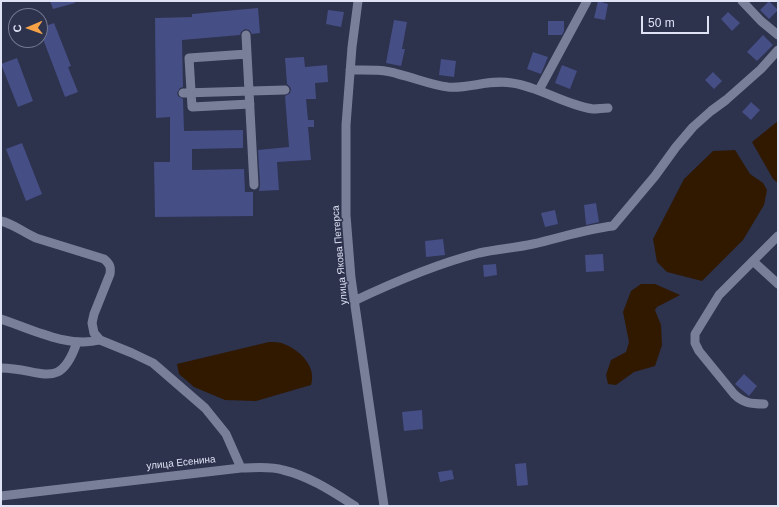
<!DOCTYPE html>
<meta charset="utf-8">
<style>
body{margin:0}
#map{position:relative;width:779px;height:507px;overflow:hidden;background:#2d324d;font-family:Helvetica,sans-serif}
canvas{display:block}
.frame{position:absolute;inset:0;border:2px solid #dee2f4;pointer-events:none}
.north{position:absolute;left:8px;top:8px;width:40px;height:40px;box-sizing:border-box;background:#2d324d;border:1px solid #747890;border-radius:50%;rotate:268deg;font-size:11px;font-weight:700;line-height:16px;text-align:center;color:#dee2f4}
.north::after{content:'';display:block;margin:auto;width:14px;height:18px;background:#f5a346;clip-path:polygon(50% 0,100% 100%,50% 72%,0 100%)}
.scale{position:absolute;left:641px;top:16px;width:68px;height:18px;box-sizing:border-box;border:2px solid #dee2f4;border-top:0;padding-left:5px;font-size:12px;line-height:14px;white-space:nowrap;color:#dee2f4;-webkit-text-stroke:3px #2d324d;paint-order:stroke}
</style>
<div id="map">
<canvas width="779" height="507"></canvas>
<div class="frame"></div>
<div class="north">С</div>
<div class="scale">50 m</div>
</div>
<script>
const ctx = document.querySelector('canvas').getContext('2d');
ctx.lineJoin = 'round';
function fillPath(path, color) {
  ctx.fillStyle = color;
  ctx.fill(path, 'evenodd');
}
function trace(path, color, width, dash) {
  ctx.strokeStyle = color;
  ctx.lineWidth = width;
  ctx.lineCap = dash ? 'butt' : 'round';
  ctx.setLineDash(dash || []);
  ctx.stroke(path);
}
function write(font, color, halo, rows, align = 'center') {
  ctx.font = font + ' Helvetica,sans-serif';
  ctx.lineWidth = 3;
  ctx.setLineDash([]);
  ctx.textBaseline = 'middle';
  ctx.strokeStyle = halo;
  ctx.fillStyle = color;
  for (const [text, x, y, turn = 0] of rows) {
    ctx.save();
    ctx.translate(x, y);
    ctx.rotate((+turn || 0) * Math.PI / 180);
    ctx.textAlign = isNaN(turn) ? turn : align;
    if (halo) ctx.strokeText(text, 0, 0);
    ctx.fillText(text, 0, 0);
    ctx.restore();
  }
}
const water = new Path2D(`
 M 778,121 L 778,183 L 773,179 L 752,142 Z
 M 735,150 L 750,174 L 763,183 L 767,190 L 764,205 L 743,240 L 702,281 L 667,272 L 657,262 L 653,239 L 684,179 L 713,151 Z
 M 641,284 L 655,284 L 680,295 L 657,307 L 655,310 L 661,325 L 662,345 L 655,366 L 634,372 L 616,385 L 608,384 L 606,375 L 611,360 L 626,352 L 629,342 L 623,312 L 631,291 Z
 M 269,342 C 273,342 280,342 284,344 C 300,350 317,367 311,385 L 256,401 L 225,400 L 194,387 L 179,374 L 177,364 Z`);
const building = new Path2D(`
 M 50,1 L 74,1 L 75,3 L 53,9 Z
 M 598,1 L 608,4 L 605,20 L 594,18 Z
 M 769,1 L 778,10 L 769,19 L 760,10 Z
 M 258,8 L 260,33 L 252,34 L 249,30 L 245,29 L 241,32 L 240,35 L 182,40 L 183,87 L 180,88 L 177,93 L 178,96 L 183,99 L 184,131 L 243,130 L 243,148 L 192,149 L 192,170 L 244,169 L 245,192 L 253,192 L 253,216 L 155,217 L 154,162 L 170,162 L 170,117 L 156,118 L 155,18 L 192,17 L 192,14 Z
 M 328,10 L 344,12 L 341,27 L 326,24 Z
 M 728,12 L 740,23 L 732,31 L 721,19 Z
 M 394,20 L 407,22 L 402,49 L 405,49 L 401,66 L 386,63 Z
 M 548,21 L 564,21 L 564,31 L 562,35 L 548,35 Z
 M 54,23 L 71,66 L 68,67 L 78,92 L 65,97 L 40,31 L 40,28 Z
 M 763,35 L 773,45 L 757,61 L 747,52 Z
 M 533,52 L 548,57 L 541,74 L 527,69 Z
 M 304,57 L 305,67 L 327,65 L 328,82 L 315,83 L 316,99 L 306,99 L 308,120 L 314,120 L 314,127 L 308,127 L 311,160 L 277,162 L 279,190 L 259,191 L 260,185 L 258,150 L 289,147 L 285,96 L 290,93 L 291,89 L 290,87 L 287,84 L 285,58 Z
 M 17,58 L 33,101 L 18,107 L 1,64 Z
 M 441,59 L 456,61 L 454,77 L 439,75 Z
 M 562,65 L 577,71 L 570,89 L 555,83 Z
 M 713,72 L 722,81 L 714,89 L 705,80 Z
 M 751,102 L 760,110 L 751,120 L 742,112 Z
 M 22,143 L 42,194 L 26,201 L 6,149 Z
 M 596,203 L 599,222 L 586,225 L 584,205 Z
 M 555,210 L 558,224 L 545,227 L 541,213 Z
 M 443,239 L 445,255 L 426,257 L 425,241 Z
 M 603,254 L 604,271 L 586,272 L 585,255 Z
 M 496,264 L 497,275 L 484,277 L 483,265 Z
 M 744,374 L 757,386 L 749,396 L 735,384 Z
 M 422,410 L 423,429 L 404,431 L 402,412 Z
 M 526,463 L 528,485 L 517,486 L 515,464 Z
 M 452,470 L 454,479 L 440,482 L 438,472 Z`);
const minor = new Path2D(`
 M 358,1 L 352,47 L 346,125 L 346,215 L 351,278 L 384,506
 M 742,1 L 761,21 L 778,35
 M 246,35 L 254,185
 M 247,54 L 189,58 L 192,107 L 250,104
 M 350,70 C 366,70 383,69 398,74 C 415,78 431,85 448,87 C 469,89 489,79 512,83 C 540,87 565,105 593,109 C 598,109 603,108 608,108
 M 539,90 L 587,1
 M 183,93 L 285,90
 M 1,221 C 14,224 24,233 36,238 L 104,259 C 110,264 111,267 110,274 L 94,314 L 92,323 L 94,333 L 100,340 L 132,353 L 153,363 L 205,408 L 226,434 L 241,468
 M 754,262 L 778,284
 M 354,301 C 394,282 436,264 479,253 C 497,249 515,248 533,244 C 560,238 586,229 613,226 L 655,176 L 676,147 L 693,127 L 711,111 L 726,100 L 761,69 L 778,50
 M 1,319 C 31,329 67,348 100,340
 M 1,368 C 41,368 60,393 77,342
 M 764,404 C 751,404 743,403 734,394 L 699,351 L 695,343 L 695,334 L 719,295 L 778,236
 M 1,496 L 241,468 C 255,468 270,466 283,470 C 309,476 333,492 355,506`);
const streetNames = [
 ["улица Якова Петерса",340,255,-95],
 ["улица Есенина",181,463,-6]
];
fillPath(water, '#311900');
fillPath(building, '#454e85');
trace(minor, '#797f99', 9);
write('10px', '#dee2f4', '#2d324d', streetNames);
</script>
